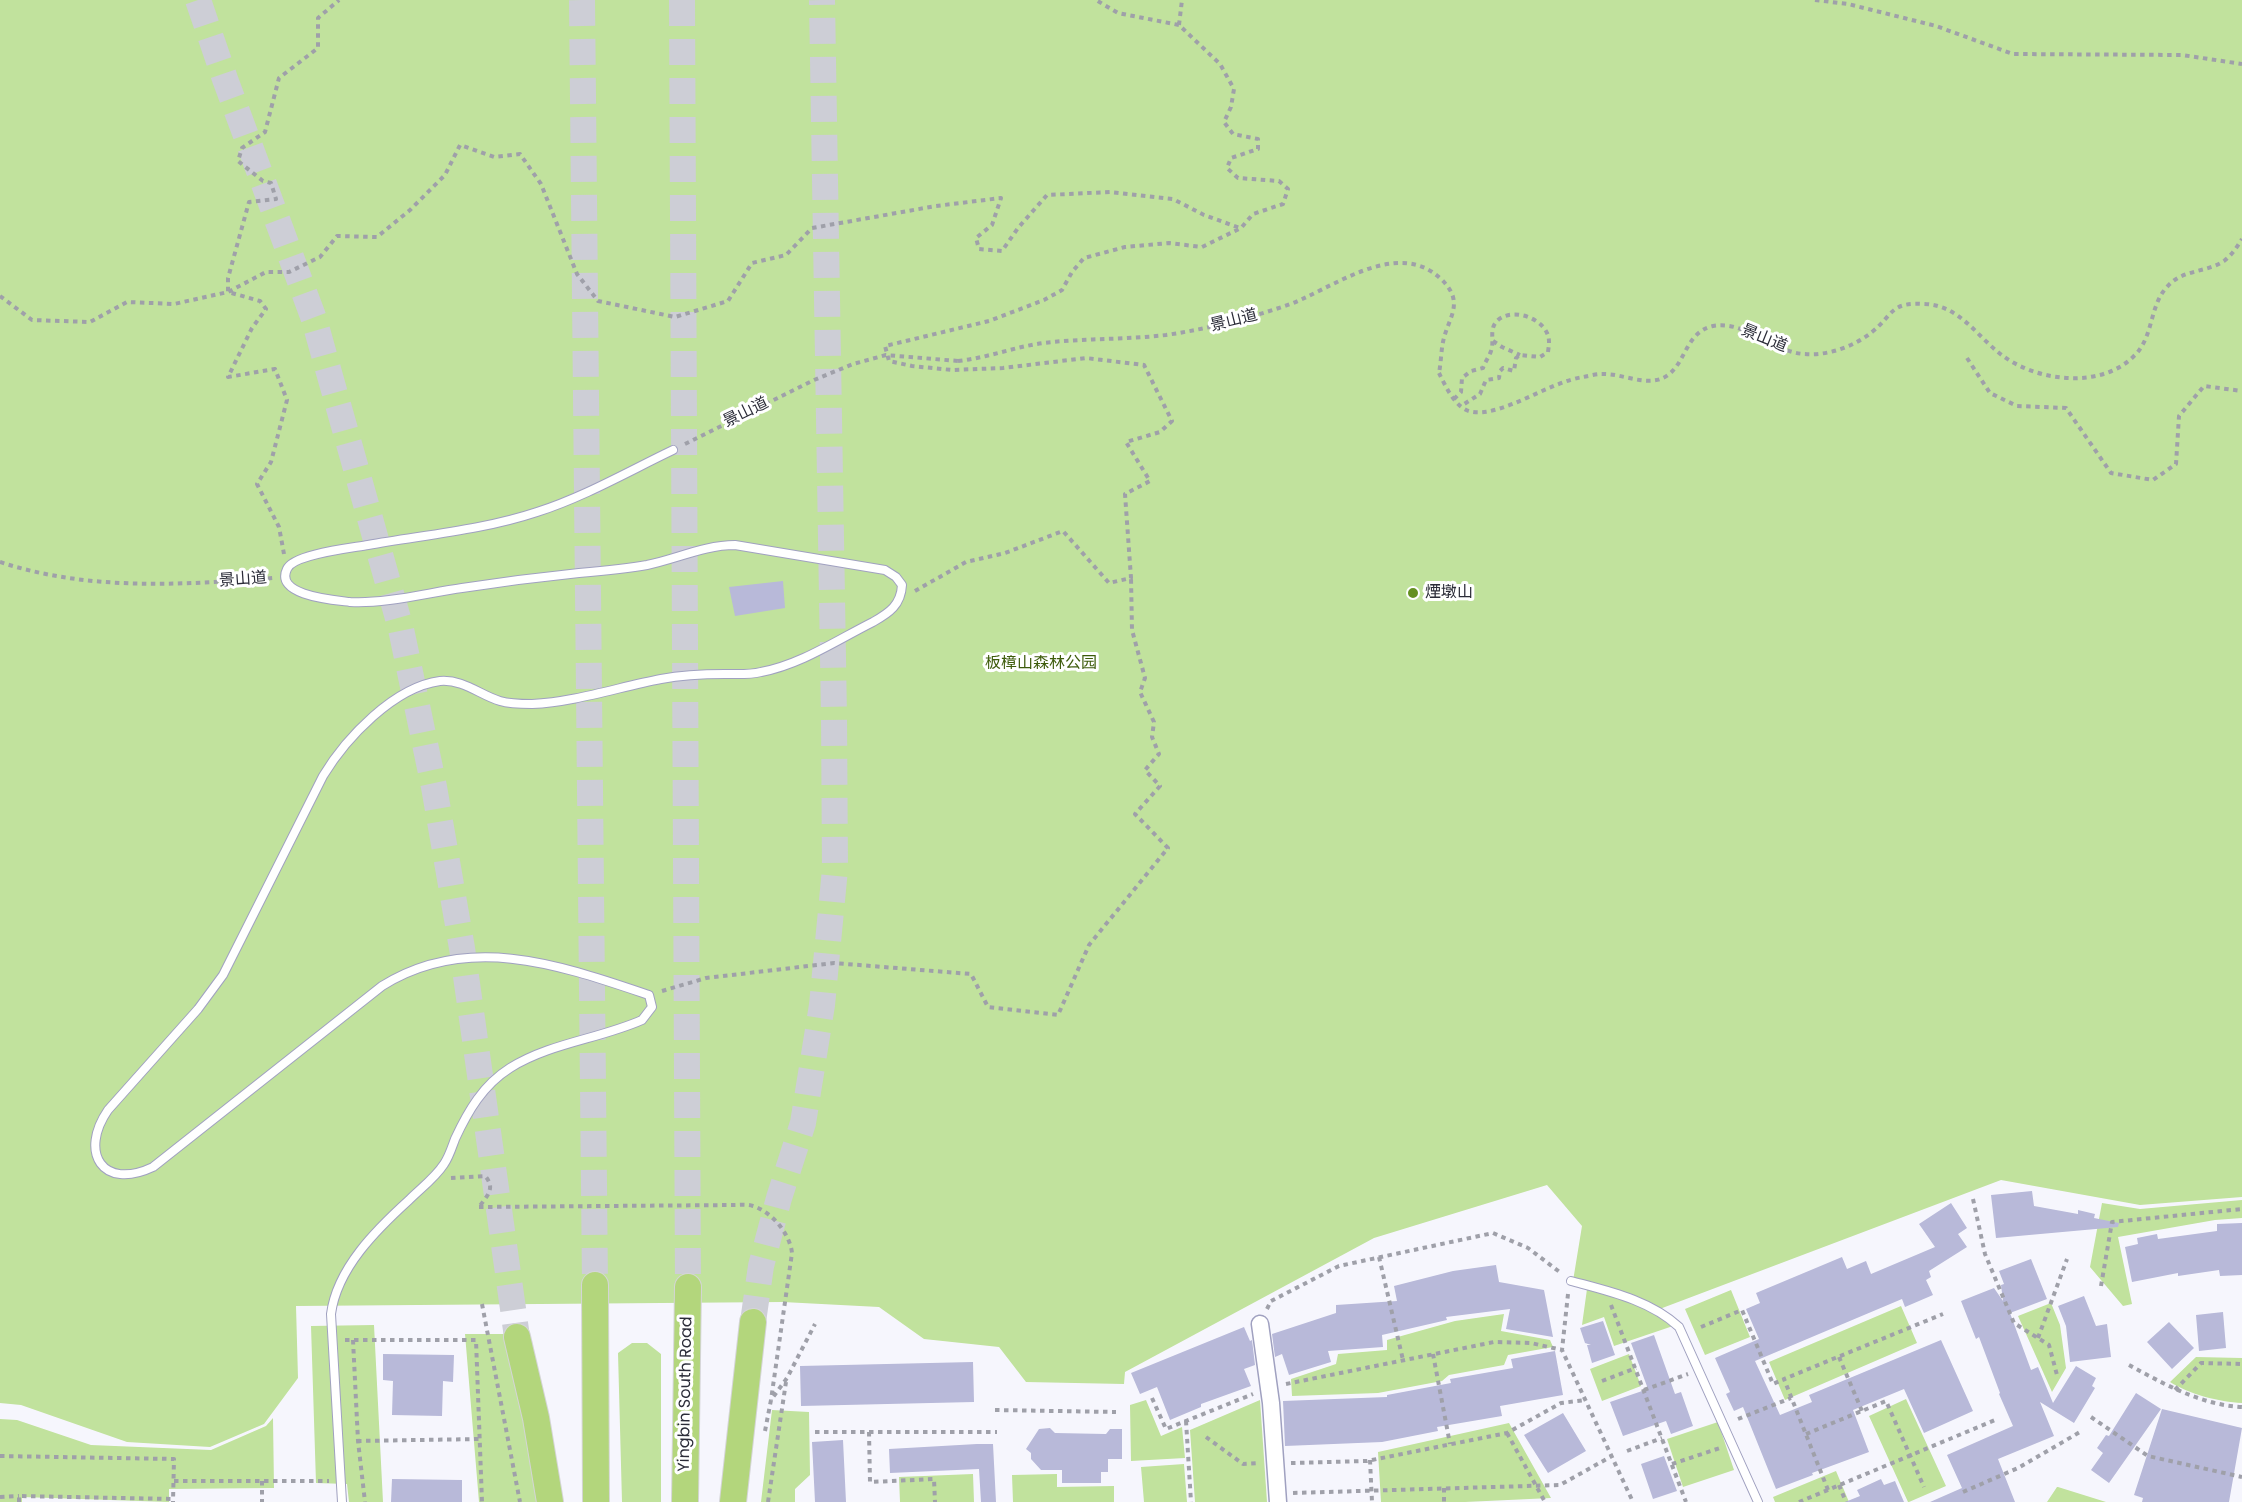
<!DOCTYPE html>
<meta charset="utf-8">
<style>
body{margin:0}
canvas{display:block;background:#f6f6fd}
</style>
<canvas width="2242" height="1502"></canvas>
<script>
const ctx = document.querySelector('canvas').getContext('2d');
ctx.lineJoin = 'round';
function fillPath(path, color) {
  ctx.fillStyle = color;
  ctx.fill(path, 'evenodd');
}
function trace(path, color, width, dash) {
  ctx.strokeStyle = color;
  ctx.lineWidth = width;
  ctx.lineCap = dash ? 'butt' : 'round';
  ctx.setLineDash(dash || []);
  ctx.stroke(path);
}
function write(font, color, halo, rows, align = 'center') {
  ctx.font = font + ' Poppins,"Noto Sans SC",sans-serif';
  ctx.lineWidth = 6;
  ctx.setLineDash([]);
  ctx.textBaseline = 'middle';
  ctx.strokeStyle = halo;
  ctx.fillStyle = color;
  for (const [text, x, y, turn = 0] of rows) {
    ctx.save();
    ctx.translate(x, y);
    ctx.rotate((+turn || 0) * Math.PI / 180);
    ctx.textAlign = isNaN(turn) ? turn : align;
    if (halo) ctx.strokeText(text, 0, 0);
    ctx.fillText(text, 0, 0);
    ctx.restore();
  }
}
const green = new Path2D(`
 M 0,0 L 2242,0 L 2242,1197 L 2140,1205 L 2001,1180 L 1657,1310 L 1573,1281 L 1582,1226 L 1547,1185 L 1374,1238 L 1125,1372 L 1124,1384 L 1026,1382 L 999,1347 L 924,1339 L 879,1307 L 783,1302 L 296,1306 L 298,1378 L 264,1424 L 210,1447 L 127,1442 L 21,1405 L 0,1403 Z
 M 2242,1200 L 2242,1218 L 2215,1220 L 2118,1237 L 2132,1304 L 2123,1306 L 2090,1267 L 2102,1203 L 2140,1209 Z
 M 1587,1289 C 1613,1295 1656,1304 1673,1326 L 1614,1346 L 1604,1317 L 1582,1325 Z
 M 1731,1290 L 1750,1337 L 1705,1355 L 1685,1309 Z
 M 2051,1303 L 2060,1325 L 2066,1368 L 2052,1392 L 2018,1316 Z
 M 1901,1306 L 1917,1343 L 1785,1400 L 1769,1362 Z
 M 1504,1314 L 1501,1331 L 1550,1340 L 1553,1347 L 1508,1355 L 1504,1365 L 1449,1375 L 1442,1381 L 1378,1393 L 1292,1396 L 1291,1379 L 1336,1364 L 1338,1354 L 1387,1350 L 1387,1340 L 1455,1321 Z
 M 374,1325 L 383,1502 L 349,1502 L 347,1484 L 316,1483 L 311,1326 Z
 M 465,1334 L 511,1334 L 538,1502 L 479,1502 Z
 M 632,1343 L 647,1343 L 661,1354 L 661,1502 L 622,1502 L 618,1353 Z
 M 1629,1354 L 1641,1386 L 1602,1401 L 1590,1369 Z
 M 2196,1357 L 2242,1358 L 2242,1403 C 2219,1402 2189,1394 2170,1382 Z
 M 1906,1399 L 1946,1486 L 1909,1502 L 1908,1502 L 1869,1416 Z
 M 1146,1400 L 1161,1436 L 1182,1427 L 1185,1458 L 1131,1461 L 1130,1405 Z
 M 1260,1400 L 1267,1502 L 1195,1502 L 1190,1430 Z
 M 772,1410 L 809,1412 L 810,1475 L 795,1489 L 795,1502 L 761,1502 Z
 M 273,1418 L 274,1488 L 169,1489 L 169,1502 L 22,1497 L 22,1502 L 0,1502 L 0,1419 L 17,1420 L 91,1445 L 211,1450 L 266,1426 Z
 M 1718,1422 L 1734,1470 L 1683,1487 L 1667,1439 Z
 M 1509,1423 L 1551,1498 L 1465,1502 L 1381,1502 L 1378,1452 Z
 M 1184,1464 L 1187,1502 L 1144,1502 L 1141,1467 Z
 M 1836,1471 L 1849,1502 L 1775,1502 L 1773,1497 Z
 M 973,1474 L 974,1502 L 900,1502 L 899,1477 Z
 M 1057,1474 L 1057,1487 L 1114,1486 L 1114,1502 L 1013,1502 L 1012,1475 Z
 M 2057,1487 L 2058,1487 L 2106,1502 L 2047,1502 Z`);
const building = new Path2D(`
 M 783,581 L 785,608 L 735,616 L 729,587 Z
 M 2032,1191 L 2034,1206 L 2078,1214 L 2078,1210 L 2095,1214 L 2094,1218 L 2119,1223 L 2118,1227 L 1996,1238 L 1991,1195 Z
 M 1951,1203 L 1967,1228 L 1958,1234 L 1967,1247 L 1929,1271 L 1931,1277 L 1926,1280 L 1933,1295 L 1905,1307 L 1902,1299 L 1755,1361 L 1780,1415 L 1812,1402 L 1809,1395 L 1941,1340 L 1973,1411 L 1924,1433 L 1904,1389 L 1853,1410 L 1869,1452 L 1812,1473 L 1813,1475 L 1776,1489 L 1743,1407 L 1734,1411 L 1726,1394 L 1730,1392 L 1715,1358 L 1759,1339 L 1746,1309 L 1760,1303 L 1756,1293 L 1842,1257 L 1847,1269 L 1866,1261 L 1871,1274 L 1935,1247 L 1919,1224 Z
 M 2242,1223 L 2242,1275 L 2220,1276 L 2219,1270 L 2178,1276 L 2178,1273 L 2132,1282 L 2125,1247 L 2138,1244 L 2137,1238 L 2157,1234 L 2158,1239 L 2217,1231 L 2217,1224 Z
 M 2031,1259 L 2047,1299 L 2010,1313 L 2031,1370 L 2038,1367 L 2053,1403 L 2076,1366 L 2096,1378 L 2092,1386 L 2095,1388 L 2074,1423 L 2040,1402 L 2054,1436 L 1998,1459 L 2015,1502 L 1930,1502 L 1962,1488 L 1947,1455 L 2013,1426 L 1999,1394 L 2000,1393 L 1979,1337 L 1976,1339 L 1961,1301 L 1994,1288 L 2003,1301 L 2001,1285 L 2004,1284 L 1999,1271 Z
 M 1496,1265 L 1499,1282 L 1544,1290 L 1553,1337 L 1506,1329 L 1510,1309 L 1446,1317 L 1447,1320 L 1382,1335 L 1383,1347 L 1328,1351 L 1331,1362 L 1289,1375 L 1282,1354 L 1275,1357 L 1272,1334 L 1336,1313 L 1336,1305 L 1397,1301 L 1394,1286 L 1453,1271 Z
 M 2084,1296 L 2096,1326 L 2107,1324 L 2111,1357 L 2070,1362 L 2066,1326 L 2058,1306 Z
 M 2223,1312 L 2226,1348 L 2199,1351 L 2196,1315 Z
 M 1603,1321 L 1615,1355 L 1592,1363 L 1587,1345 L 1591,1345 L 1585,1343 L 1580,1328 Z
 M 2169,1322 L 2194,1348 L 2172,1369 L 2147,1342 Z
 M 1244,1327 L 1250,1341 L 1252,1340 L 1255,1365 L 1244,1369 L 1251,1386 L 1201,1404 L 1201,1407 L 1170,1420 L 1157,1387 L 1140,1394 L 1131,1373 Z
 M 1654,1335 L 1675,1394 L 1681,1392 L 1693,1426 L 1671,1434 L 1666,1421 L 1623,1436 L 1610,1402 L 1648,1389 L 1631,1343 Z
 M 1555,1351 L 1563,1395 L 1500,1406 L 1502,1416 L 1437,1427 L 1438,1431 L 1382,1442 L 1285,1446 L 1283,1401 L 1387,1397 L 1387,1395 L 1451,1383 L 1450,1379 L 1513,1368 L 1511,1359 Z
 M 383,1354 L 454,1355 L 453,1382 L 443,1381 L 442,1416 L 392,1415 L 393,1381 L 383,1380 Z
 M 973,1362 L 974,1402 L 801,1406 L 800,1366 Z
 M 2136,1393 L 2161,1409 L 2109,1483 L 2091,1470 L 2103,1453 L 2097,1448 L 2106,1435 L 2109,1436 Z
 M 2162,1409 L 2242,1428 L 2229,1502 L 2142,1502 L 2143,1498 L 2134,1495 Z
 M 1563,1413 L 1586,1451 L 1548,1473 L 1524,1435 Z
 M 1050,1428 L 1055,1433 L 1106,1434 L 1110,1429 L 1122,1429 L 1122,1459 L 1108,1459 L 1108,1472 L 1101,1472 L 1101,1483 L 1062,1483 L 1062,1470 L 1041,1470 L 1031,1459 L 1031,1453 L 1026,1449 L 1039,1429 Z
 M 843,1440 L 846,1502 L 815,1502 L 812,1442 Z
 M 977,1444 L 993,1444 L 996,1502 L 981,1502 L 979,1469 L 890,1473 L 889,1449 Z
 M 1664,1456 L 1677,1491 L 1653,1499 L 1641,1464 Z
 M 392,1479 L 462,1480 L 462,1502 L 391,1502 Z
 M 1881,1479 L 1884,1485 L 1895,1481 L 1904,1502 L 1845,1502 L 1860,1496 L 1857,1490 Z`);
const primaryTunnel = new Path2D(`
 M 198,0 L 225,79 L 314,319 L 401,629 L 434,787 L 462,948 L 517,1337
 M 582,0 L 595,1285
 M 682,0 L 688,1287
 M 753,1322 L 761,1266 L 779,1198 L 803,1123 L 822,1005 L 835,869 L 834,717 L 822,0`);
const path = new Path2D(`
 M 1815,0 L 1848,4 L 1936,26 L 2013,54 L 2182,55 L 2242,64
 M 1179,25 L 1182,0
 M 0,296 L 32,320 L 90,322 L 127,302 L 174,304 L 228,292 L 266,272 L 289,272 L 320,257 L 337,236 L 377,237 L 410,210 L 445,175 L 460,145 L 494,157 L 520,154 L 541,184 L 577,274 L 598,301 L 675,317 L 728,301 L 752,263 L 786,255 L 812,228 L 936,206 L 1001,198 L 992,225 L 976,238 L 979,249 L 1002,251 L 1018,228 L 1047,195 L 1110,192 L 1173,199 L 1204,215 L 1240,228
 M 1493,341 L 1502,347 L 1520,355
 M 1967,358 L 1990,393 L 2017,406 L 2066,408 L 2111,473 L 2153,480 L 2176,464 L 2179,416 L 2204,386 L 2242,391
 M 1439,373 C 1446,387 1456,410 1473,412 C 1504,416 1549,382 1583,377 C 1589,376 1596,374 1602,374 C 1623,373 1649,389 1668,375 C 1686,362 1686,332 1713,326 C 1746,320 1774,353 1805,354 C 1828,356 1855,346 1872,332 C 1894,314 1890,302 1924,304 C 1960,305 1977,337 2003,356 C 2039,382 2101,389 2134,356 C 2154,337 2149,306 2167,287 C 2182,269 2206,273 2224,261 C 2232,255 2237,247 2242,239
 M 1454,399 L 1461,392 L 1462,378 L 1471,371 L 1483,368 C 1485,362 1489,357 1491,351 C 1495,340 1488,329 1498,320 C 1512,308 1540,317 1547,333 C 1550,339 1549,345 1548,352 L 1540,357 L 1520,355 L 1516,358 L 1514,371 L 1503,368 L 1500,371 L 1499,378 L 1486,380 L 1480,394 L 1461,406
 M 685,444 L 814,380 L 853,364 L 886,355 L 958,361
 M 284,554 L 279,527 L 257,484 L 271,462 L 287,400 L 275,369 L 228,377 L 252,328 L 266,309 L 260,301 L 228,292 L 228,278 L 249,202 L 276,199 L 271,183 L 263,181 L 238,161 L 242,148 L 265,132 L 279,78 L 318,48 L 318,18 L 339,0
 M 0,562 C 88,591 181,585 273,578
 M 915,591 L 966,562 L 1005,553 L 1063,531 L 1109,583 L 1131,578 L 1125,494 L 1150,481 L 1126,442 L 1160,432 L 1172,421 L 1144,365 L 1086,358 L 1003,368 L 952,370 L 912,366 L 889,361 L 885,346 L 989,321 L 1044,300 L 1062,290 L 1072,272 L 1084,258 L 1125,247 L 1169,243 L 1202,247 L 1241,228 L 1253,214 L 1283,204 L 1288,189 L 1279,181 L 1238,178 L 1227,168 L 1231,158 L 1258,149 L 1258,139 L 1233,134 L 1224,122 L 1231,107 L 1234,89 L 1220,64 L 1179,25 L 1118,13 L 1096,0
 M 662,991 L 706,978 L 834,963 L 971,974 L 988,1007 L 1058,1015 L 1089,945 L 1168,848 L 1135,814 L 1160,786 L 1145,770 L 1159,754 L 1152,737 L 1154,722 L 1140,692 L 1145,678 L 1132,630 L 1131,578
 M 451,1178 L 485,1176 C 496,1188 487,1196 479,1207
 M 1973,1199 L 1985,1254 L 2014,1323 L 2049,1345 L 2057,1375
 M 479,1207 L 734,1205 C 740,1205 747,1204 753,1206 C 772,1212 790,1234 792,1253 L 771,1400
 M 1379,1257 L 1403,1360
 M 2101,1286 L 2112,1222 L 2242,1209
 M 1568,1294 L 1562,1350 L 1633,1502
 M 482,1304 L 520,1502
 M 1611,1305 L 1686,1502
 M 1267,1309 L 1271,1301 L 1339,1266 L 1493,1233 L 1528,1248 L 1561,1273
 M 1701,1327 L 1742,1310 L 1773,1384 L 1784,1379
 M 2038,1338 L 2067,1259
 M 345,1340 L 476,1340 L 482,1502
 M 353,1340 L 358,1441 L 365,1502
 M 1433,1354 L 1450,1444
 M 1839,1357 L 1862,1411
 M 2129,1365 C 2164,1384 2201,1405 2242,1407
 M 1602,1381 L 1636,1368
 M 1286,1384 L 1494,1342 L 1531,1343 L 1562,1350
 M 1644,1390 L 1688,1374
 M 2175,1390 L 2201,1363 L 2242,1364
 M 1152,1398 L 1166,1429 L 1253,1394
 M 995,1410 L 1116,1412
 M 2091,1417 L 2148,1456 L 2242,1477
 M 1738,1419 L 1791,1398
 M 1186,1421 L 1191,1502
 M 765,1431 L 771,1400 L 787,1378 L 815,1324
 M 815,1432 L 997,1432
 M 869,1432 L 870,1482 L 934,1479 L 935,1502
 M 1507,1433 L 1545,1502
 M 1806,1434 L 1886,1401 L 1924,1487
 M 1206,1437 L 1243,1464 L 1260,1463
 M 357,1441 L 480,1439
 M 1627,1451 L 1662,1438
 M 0,1456 L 174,1459 L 173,1502
 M 1370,1460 L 1372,1502
 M 1291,1463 L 1367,1461 L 1507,1433 L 1561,1403 L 1586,1400
 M 1672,1464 L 1720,1448
 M 174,1481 L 329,1481
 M 262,1481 L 262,1502
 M 1839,1485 L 1846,1502
 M 1444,1488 L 1444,1502
 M 1828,1490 L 1784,1379 L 1943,1314
 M 1963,1492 L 2018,1468 L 2080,1432
 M 1293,1493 L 1560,1485 L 1612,1456
 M 0,1497 L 19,1496
 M 19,1502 L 19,1496 L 173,1499
 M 768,1502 L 786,1382
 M 1799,1502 L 1995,1420`);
const service = new Path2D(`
 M 1571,1281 C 1608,1291 1650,1300 1679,1327 L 1758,1502
 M 342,1502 L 331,1314 C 337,1268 377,1229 409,1200 C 421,1188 435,1178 444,1164 C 449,1157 452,1147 455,1139 C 468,1111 483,1085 510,1068 C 550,1043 599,1039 642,1020 L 652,1007 L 649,995 C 560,965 468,932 382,986 L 153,1167 C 102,1191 79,1152 108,1110 L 198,1009 L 223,975 L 323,776 C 346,738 394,687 440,681 C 463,679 480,695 500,701 C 510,704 522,704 532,704 C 575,702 619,687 661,679 C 682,675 703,674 725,674 C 737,674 749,675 761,672 C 800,665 837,640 873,622 C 889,613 901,605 902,585 L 896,577 L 885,570 L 735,545 C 705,545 676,559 647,565 C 625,569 602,571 579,573 C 540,577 501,582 462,588 C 427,593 385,604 350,602 C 335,600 274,596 287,569 C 293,554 352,548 368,545 C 424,535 483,530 537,512 C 584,497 629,471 673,450`);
const minor = new Path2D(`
 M 1260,1324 L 1271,1403 L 1278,1502`);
const primary = new Path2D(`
 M 595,1285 L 596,1502
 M 517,1337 L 536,1418 L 550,1502
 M 685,1502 L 688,1287
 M 733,1502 L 753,1322`);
const pathBridge = new Path2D(`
 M 958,361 C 987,358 1014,347 1043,343 C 1084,338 1125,340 1166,335 C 1207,329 1246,319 1285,306 C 1330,291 1396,236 1441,279 C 1466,303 1448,317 1443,342 C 1441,352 1441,363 1439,373`);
const markers = [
 [1413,593,6,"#649021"]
];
const streetNames = [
 ["景山道",1234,321,-14],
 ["景山道",1764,339,22],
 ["景山道",746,413,-26],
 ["景山道",243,580,-4],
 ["Yingbin South Road",686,1394,-89]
];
const poiNames = [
 ["煙墩山",1425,593]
];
const parkNames = [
 ["板樟山森林公园",1041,664]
];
fillPath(green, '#c1e29d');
fillPath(building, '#b8b9d9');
trace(primaryTunnel, '#cdced6', 26, [26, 13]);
trace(service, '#a0a1c0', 10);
trace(minor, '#a0a1c0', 19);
trace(primary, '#d5d5d7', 28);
trace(path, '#9fa0a9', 4, [4.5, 4.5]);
trace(service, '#fff', 8);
trace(minor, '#fff', 16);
trace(primary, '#b3d67c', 26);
trace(pathBridge, '#9fa0a9', 4, [4.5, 4.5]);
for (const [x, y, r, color] of markers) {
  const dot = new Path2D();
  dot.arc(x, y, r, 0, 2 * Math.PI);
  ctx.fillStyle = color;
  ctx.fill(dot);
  trace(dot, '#fff', 2);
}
write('16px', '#2b2c38', '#fff', streetNames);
write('16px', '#2b2c38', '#fff', poiNames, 'left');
write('16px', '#3e5c0c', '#fff', parkNames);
</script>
